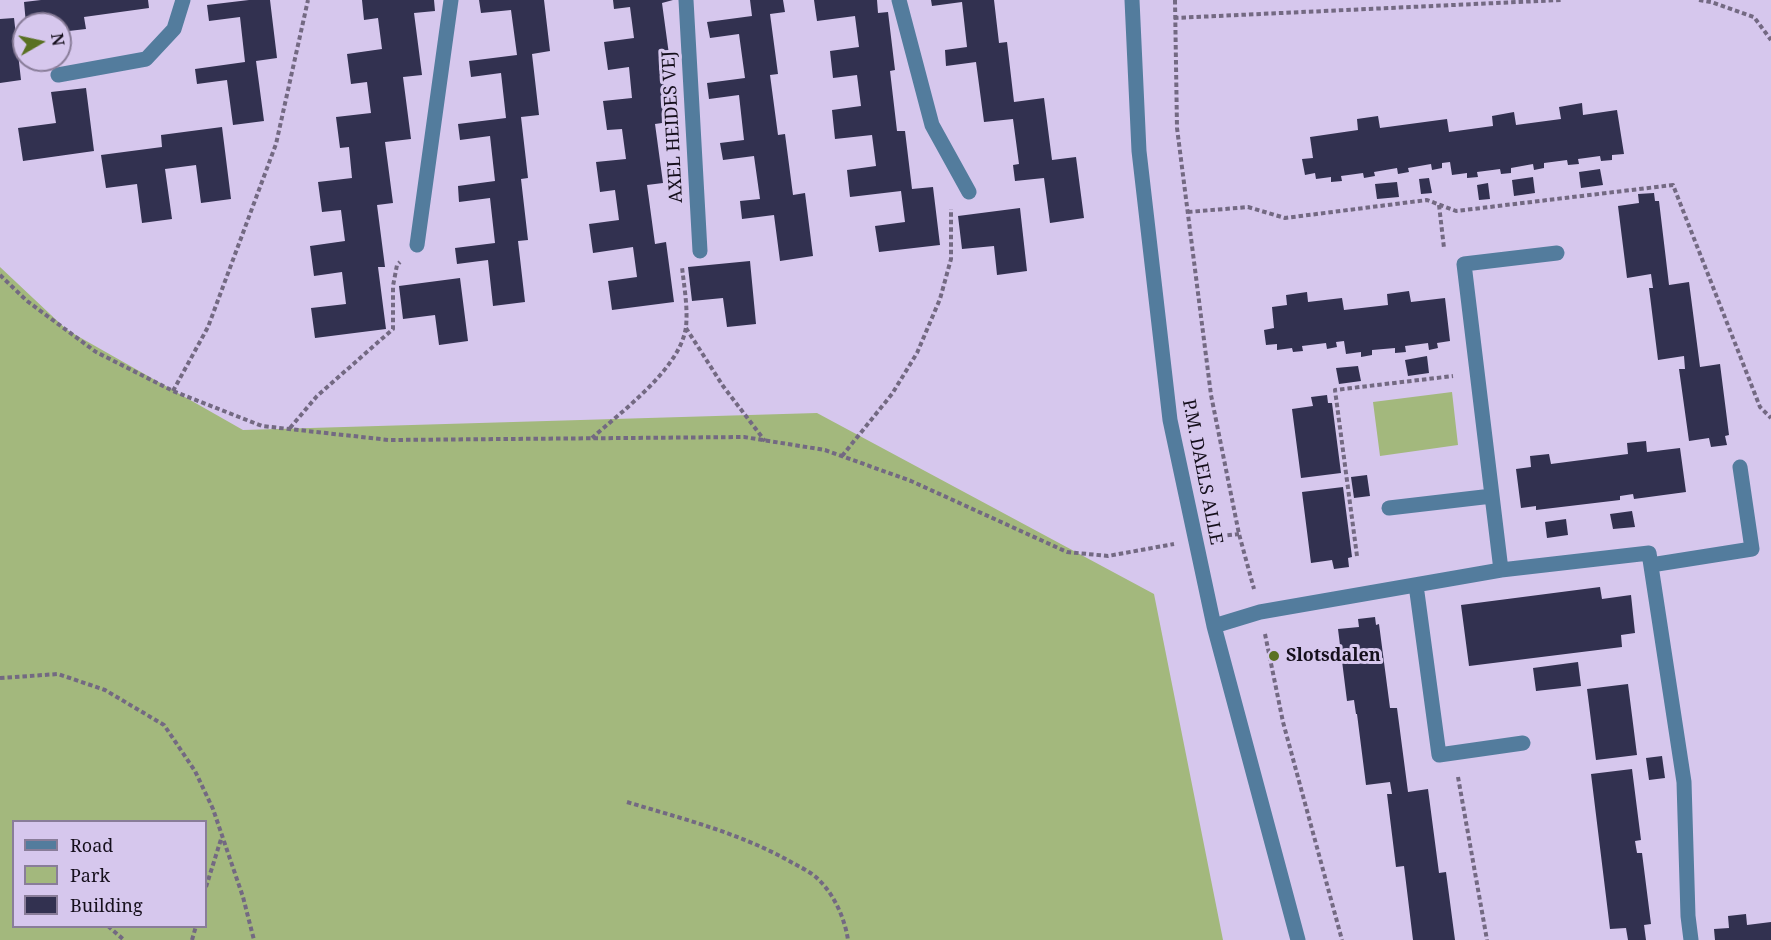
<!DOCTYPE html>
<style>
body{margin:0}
#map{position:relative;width:1771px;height:940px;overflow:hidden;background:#d6c7ed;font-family:"Noto Serif",serif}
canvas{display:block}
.legend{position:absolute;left:12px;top:820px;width:195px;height:108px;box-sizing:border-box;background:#d6c7ed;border:2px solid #897d99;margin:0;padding:8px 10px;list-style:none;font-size:18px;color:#150f1c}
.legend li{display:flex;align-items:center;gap:12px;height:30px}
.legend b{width:30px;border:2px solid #897d99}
.north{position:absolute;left:12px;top:12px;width:60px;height:60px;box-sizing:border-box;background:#d6c7ed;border:2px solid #897d99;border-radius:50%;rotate:81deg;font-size:16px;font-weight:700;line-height:24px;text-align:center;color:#150f1c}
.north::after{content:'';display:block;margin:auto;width:21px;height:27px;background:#5a7122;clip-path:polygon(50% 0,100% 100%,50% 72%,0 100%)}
</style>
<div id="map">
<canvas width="1771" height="940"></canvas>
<ul class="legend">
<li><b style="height:8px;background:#537c9d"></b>Road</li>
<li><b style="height:16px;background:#a3b87d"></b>Park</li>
<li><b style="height:16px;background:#323150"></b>Building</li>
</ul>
<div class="north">N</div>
</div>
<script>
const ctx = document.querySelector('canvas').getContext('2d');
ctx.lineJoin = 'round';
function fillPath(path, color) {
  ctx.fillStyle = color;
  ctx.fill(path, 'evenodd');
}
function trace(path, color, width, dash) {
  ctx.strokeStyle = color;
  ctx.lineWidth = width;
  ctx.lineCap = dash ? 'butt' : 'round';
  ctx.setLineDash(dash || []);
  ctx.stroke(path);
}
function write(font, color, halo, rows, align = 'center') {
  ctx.font = font + ' "Noto Serif",serif';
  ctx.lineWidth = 6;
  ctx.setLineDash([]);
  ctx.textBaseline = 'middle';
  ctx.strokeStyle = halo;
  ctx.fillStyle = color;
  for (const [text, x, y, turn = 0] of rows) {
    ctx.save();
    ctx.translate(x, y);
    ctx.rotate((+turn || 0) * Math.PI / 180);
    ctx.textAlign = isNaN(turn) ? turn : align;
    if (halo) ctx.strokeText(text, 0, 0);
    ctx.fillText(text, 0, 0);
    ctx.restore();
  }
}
const green = new Path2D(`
 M 0,267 L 67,330 L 243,430 L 817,413 L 1154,594 L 1223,940 L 0,940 ZM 14,822 L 206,822 L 206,926 L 14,926 Z
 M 1452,392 L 1458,445 L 1380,456 L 1373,402 Z`);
const building = new Path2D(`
 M 41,0 L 148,0 L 149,8 L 84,17 L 86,29 L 60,32 L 60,24 L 26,24 L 24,2 Z
 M 249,0 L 270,0 L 277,58 L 256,61 L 264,121 L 233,125 L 227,80 L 197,84 L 195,69 L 245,62 L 240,17 L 209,21 L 207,5 Z
 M 362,0 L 434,0 L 435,11 L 414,13 L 422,75 L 403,77 L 411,139 L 385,142 L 393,203 L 377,205 L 385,267 L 378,267 L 386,329 L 315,338 L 311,308 L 346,304 L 342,272 L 314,276 L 310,246 L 345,241 L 341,210 L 322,212 L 318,182 L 352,178 L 349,147 L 340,148 L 336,117 L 371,113 L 367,82 L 351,84 L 347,54 L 382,49 L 378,18 L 364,20 Z
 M 479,0 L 544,0 L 550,51 L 532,54 L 539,115 L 521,117 L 528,178 L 521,179 L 528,240 L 518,241 L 525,302 L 493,306 L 488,260 L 457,264 L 455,248 L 495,243 L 490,198 L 459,202 L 458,186 L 495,181 L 490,136 L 460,140 L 458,124 L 506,118 L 501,73 L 471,77 L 469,61 L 517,55 L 511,10 L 481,13 Z
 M 613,0 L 673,0 L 662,3 L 670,62 L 661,63 L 669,122 L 655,124 L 663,183 L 647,185 L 655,244 L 666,242 L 674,302 L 612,310 L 608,281 L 637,277 L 633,247 L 593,253 L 589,224 L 619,220 L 615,190 L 600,192 L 596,162 L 626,159 L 622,129 L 607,130 L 603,101 L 632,98 L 629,67 L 608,70 L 604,42 L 634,38 L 630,7 L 614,9 Z
 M 750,0 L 783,0 L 785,12 L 770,14 L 778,74 L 770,75 L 778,135 L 785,134 L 793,195 L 805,193 L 813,256 L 780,261 L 774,215 L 742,219 L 740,201 L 760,199 L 754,156 L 723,160 L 720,143 L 744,140 L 739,95 L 709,99 L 707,83 L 745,78 L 739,34 L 710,38 L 707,22 L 752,16 Z
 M 814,0 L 877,0 L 878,13 L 888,12 L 895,70 L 890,71 L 897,131 L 905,131 L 912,189 L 933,187 L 940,245 L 879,252 L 875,226 L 905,222 L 901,191 L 850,197 L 847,170 L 876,166 L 872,135 L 835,139 L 832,110 L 861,106 L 857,75 L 833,78 L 830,51 L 859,47 L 855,16 L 817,21 Z
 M 931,0 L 994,0 L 999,43 L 1007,42 L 1014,102 L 1044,98 L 1052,160 L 1076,157 L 1084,218 L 1050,223 L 1044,178 L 1015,181 L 1013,165 L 1019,164 L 1013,119 L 984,122 L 976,62 L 946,66 L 945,50 L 967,47 L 962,2 L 932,6 Z
 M 14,18 L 21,80 L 0,83 L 0,19 Z
 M 86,88 L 94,151 L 23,161 L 18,128 L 56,123 L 51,92 Z
 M 1582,103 L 1583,115 L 1617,110 L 1624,154 L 1612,155 L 1612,160 L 1601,161 L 1600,156 L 1578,159 L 1579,164 L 1568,165 L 1567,160 L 1544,163 L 1544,168 L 1534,170 L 1533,164 L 1511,168 L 1511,173 L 1501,174 L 1500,169 L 1477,172 L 1478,177 L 1467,178 L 1467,173 L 1452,175 L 1450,162 L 1442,163 L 1442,168 L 1432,170 L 1431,164 L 1408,168 L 1409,172 L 1398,174 L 1397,168 L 1374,172 L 1375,176 L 1364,178 L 1363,173 L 1341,176 L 1342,181 L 1331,182 L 1331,177 L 1316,179 L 1315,173 L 1305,175 L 1302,159 L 1313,158 L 1310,137 L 1358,130 L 1357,119 L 1378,116 L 1380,128 L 1447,119 L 1449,132 L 1493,126 L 1492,116 L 1514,112 L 1516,125 L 1561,119 L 1559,107 Z
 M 222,127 L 231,199 L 201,203 L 196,165 L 165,169 L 172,219 L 142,223 L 137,184 L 106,188 L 101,155 L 162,147 L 161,135 Z
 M 1600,169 L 1603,185 L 1581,188 L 1579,172 Z
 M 1533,177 L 1535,193 L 1514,196 L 1512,180 Z
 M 1429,178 L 1432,193 L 1421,194 L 1419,179 Z
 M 1397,182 L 1399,197 L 1377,199 L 1375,184 Z
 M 1488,183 L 1490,199 L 1479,200 L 1477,185 Z
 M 1654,193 L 1655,201 L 1659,201 L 1669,285 L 1689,282 L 1700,367 L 1720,364 L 1729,435 L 1725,436 L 1727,445 L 1711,447 L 1709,438 L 1689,441 L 1679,369 L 1685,369 L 1684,356 L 1658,360 L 1649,288 L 1653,288 L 1651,274 L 1627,278 L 1618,206 L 1639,203 L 1638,194 Z
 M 1020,208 L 1027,271 L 997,275 L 994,246 L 962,249 L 958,216 Z
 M 750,261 L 756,324 L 727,327 L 723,298 L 692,301 L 688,267 Z
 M 460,278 L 468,341 L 439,345 L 435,315 L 403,319 L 399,286 Z
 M 1409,291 L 1411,302 L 1445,298 L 1450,341 L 1437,343 L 1438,348 L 1429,350 L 1428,343 L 1405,346 L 1406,352 L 1395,353 L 1395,348 L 1372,350 L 1372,355 L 1361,357 L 1361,352 L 1346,354 L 1344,341 L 1336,342 L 1337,347 L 1327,349 L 1326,343 L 1302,346 L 1303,351 L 1293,352 L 1292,348 L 1277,350 L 1277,344 L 1266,345 L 1264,330 L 1274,328 L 1272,307 L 1287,305 L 1286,295 L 1307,292 L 1308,302 L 1342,298 L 1344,310 L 1388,305 L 1387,294 Z
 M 1427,356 L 1429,373 L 1408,376 L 1405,360 Z
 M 1358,366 L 1361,381 L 1339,384 L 1336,368 Z
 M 1327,395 L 1328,403 L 1332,403 L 1341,473 L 1301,478 L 1292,409 L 1313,406 L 1311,397 Z
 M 1646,441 L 1647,452 L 1680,448 L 1686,492 L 1634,499 L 1633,494 L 1620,496 L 1620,500 L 1536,510 L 1536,506 L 1521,508 L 1516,469 L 1531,467 L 1530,456 L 1549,454 L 1551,464 L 1628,454 L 1627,443 Z
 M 1367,475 L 1370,496 L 1354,498 L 1351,477 Z
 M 1343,487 L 1352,557 L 1348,558 L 1349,567 L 1334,569 L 1332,560 L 1311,563 L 1302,492 Z
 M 1632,511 L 1635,527 L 1613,529 L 1610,514 Z
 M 1566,519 L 1568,535 L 1547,538 L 1545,522 Z
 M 1600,587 L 1602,599 L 1631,595 L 1635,633 L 1621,635 L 1622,647 L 1469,666 L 1461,605 Z
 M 1375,617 L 1376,625 L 1379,624 L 1390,708 L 1397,708 L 1408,792 L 1428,789 L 1439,873 L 1446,872 L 1455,940 L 1413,940 L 1404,866 L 1396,867 L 1387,794 L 1392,794 L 1390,782 L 1366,785 L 1357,714 L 1356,714 L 1354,700 L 1347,701 L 1338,629 L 1359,627 L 1358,619 Z
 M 1578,662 L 1581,686 L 1536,691 L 1533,668 Z
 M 1628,684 L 1637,755 L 1596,760 L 1587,689 Z
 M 1662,756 L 1665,778 L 1649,780 L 1646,758 Z
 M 1632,769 L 1641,840 L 1635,841 L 1637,853 L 1642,853 L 1651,924 L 1644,925 L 1646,940 L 1628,940 L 1626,928 L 1610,929 L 1591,774 Z
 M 1746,914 L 1747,925 L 1771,922 L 1771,940 L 1715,940 L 1714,929 L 1729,928 L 1728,916 Z`);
const path = new Path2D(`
 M 1175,0 L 1177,128 L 1211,395 L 1239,534 L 1254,589
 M 1699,0 L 1711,2 L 1754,17 L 1771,40
 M 1174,18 L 1561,0
 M 1439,205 L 1444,248
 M 1188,212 L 1248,207 L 1285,218 L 1427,200 L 1456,211 L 1673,185 L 1760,407 L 1771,418
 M 0,275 L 27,301 L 96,352 L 173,391 L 262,426 L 389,440 L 744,437 L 825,450 L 911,481 L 1067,552 L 1108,556 L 1174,544
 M 686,328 L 723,386 L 765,441
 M 173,391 L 208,327 L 276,144 L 308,0
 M 290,428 L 317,396 L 393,329 L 393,286 L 397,265 L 400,262
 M 592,438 C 622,411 680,369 686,327 C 688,307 684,286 682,267
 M 842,456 L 892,394 L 917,353 L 940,299 L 951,259 L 951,209
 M 1220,536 L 1239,534
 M 1357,556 L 1335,390 L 1453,376
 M 1265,634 L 1283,722 L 1342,940
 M 0,678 L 58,674 L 105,690 L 164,725 L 195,771 L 213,809 L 243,897 L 254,940
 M 1458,777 L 1487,940
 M 627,802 C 683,819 740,833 791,862 C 800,867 811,872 818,879 C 834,894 845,919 848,940
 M 206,887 L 222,836
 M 108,926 L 124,940
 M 192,940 L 196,926`);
const minor = new Path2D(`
 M 686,0 L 700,251
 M 899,0 L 932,125 L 969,192
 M 1132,0 L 1139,151 L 1170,420 L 1214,626 L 1298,940
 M 58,75 L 146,59 L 174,29 L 183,0
 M 417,245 L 451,0
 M 1389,508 L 1492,496
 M 1651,565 L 1752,549 L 1740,467
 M 1501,570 L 1464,264 L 1557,253
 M 1416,585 L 1439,755 L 1523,743
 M 1214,626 L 1260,612 L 1501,570 L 1649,553 L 1684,782 L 1688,916 L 1691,940`);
const markers = [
 [1274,656,6,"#5a7122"]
];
const streetNames = [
 ["AXEL HEIDES VEJ",673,127,-93],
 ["P.M. DAELS ALLE",1202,472,79]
];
const poiNames = [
 ["Slotsdalen",1286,656]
];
fillPath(green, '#a3b87d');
fillPath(building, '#323150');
trace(path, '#736982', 4, [4.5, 3]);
trace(minor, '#537c9d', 15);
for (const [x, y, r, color] of markers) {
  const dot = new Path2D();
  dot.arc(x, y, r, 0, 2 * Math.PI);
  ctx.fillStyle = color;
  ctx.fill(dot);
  trace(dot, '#d6c7ed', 2);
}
write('18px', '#150f1c', '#d6c7ed', streetNames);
write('bold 18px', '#150f1c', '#d6c7ed', poiNames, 'left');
</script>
